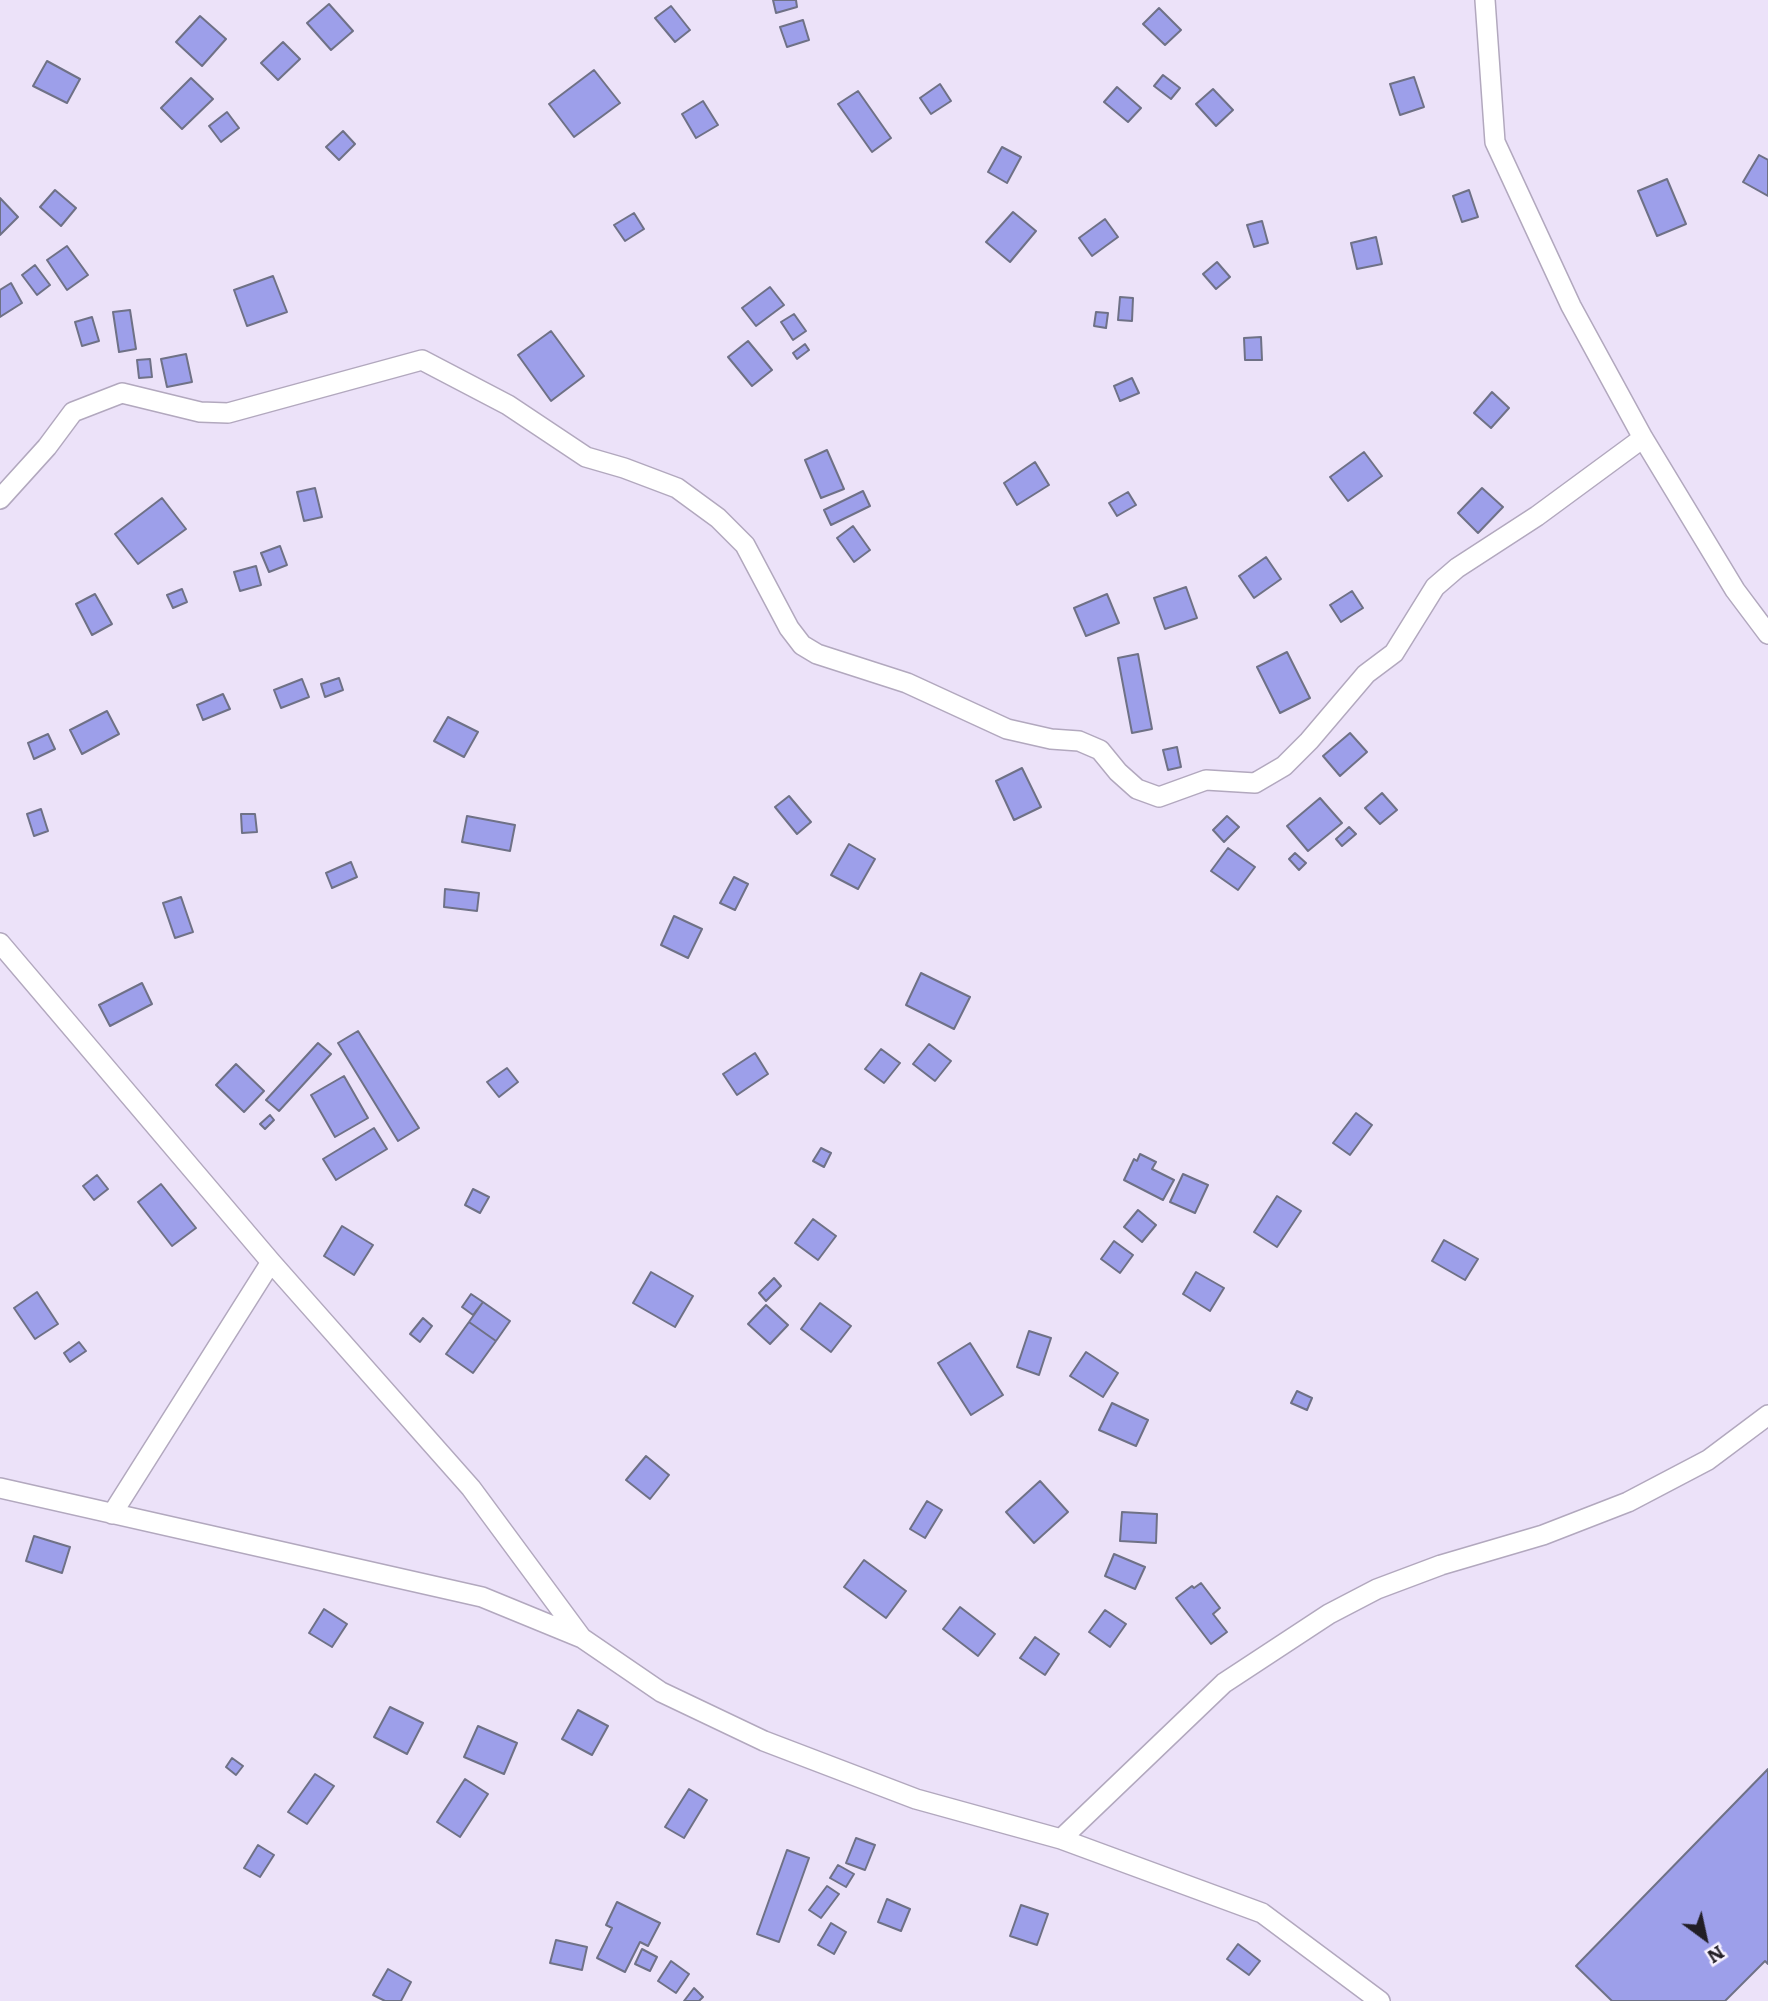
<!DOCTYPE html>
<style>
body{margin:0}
#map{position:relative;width:1768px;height:2001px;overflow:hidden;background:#ece2f9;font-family:Literata,serif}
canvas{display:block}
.north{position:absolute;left:1670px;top:1903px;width:70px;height:70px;-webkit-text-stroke:5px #f7f1ff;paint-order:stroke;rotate:147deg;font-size:19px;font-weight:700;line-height:28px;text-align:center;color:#221e26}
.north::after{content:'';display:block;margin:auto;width:24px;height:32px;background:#221e26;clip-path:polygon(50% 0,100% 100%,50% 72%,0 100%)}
</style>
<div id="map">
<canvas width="1768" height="2001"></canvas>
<div class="north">N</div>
</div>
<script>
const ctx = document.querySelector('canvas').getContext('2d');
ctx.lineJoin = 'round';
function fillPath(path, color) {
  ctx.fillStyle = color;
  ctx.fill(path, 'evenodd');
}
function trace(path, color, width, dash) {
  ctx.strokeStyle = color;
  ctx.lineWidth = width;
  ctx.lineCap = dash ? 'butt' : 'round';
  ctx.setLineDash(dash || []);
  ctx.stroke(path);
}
const building = new Path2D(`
 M 773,0 L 796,0 L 797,7 L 776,13 Z
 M 329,4 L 353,31 L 331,50 L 307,23 Z
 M 671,6 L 690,30 L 675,42 L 655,18 Z
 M 1159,8 L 1181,30 L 1165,45 L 1143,24 Z
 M 200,16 L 226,39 L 202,66 L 176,42 Z
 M 803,20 L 809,40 L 787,47 L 780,27 Z
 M 283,42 L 300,59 L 278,80 L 261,63 Z
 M 47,61 L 80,79 L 67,103 L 33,86 Z
 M 594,70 L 620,103 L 574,137 L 549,104 Z
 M 1163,75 L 1180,88 L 1171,99 L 1154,86 Z
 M 1414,77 L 1424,107 L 1400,115 L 1390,84 Z
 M 191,78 L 213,99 L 182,129 L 161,108 Z
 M 940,84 L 951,101 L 931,114 L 920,98 Z
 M 1117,87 L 1141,108 L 1128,122 L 1104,102 Z
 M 1213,89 L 1233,110 L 1216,126 L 1196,104 Z
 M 858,91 L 891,138 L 872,152 L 838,104 Z
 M 703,101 L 718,125 L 696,138 L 682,114 Z
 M 227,112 L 239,128 L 221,142 L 209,126 Z
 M 343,131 L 355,144 L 339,160 L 326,147 Z
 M 1002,147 L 1021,157 L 1007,183 L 988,172 Z
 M 1759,155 L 1768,160 L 1768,196 L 1743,182 Z
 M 1667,179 L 1686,224 L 1657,236 L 1638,191 Z
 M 55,190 L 76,208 L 61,226 L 40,207 Z
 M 1469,190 L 1478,217 L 1462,222 L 1453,196 Z
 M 0,198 L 18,217 L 0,235 Z
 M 1013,212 L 1036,231 L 1010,262 L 986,242 Z
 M 634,213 L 644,229 L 625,241 L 614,225 Z
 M 1105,219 L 1118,237 L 1092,256 L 1079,238 Z
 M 1262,221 L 1268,243 L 1254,247 L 1247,225 Z
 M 1376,237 L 1382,264 L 1357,269 L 1351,243 Z
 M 67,246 L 88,275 L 67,290 L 47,260 Z
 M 1217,262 L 1230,277 L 1216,289 L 1203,274 Z
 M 35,265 L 50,285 L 37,295 L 22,275 Z
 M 273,276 L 287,312 L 247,326 L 234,290 Z
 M 11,283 L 22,303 L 0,317 L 0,290 Z
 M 770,287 L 784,305 L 756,326 L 742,308 Z
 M 1120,297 L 1133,298 L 1132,321 L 1118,320 Z
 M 130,310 L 136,349 L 119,352 L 113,312 Z
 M 1096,312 L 1108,313 L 1106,328 L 1094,326 Z
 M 794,314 L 806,331 L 793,340 L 781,322 Z
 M 92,317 L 99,341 L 82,346 L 75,322 Z
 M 551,331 L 584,376 L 551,401 L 518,355 Z
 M 1261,337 L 1262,360 L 1245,360 L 1244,338 Z
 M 748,341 L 772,370 L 752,386 L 728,357 Z
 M 805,344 L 809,350 L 797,359 L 793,353 Z
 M 186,354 L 192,382 L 167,387 L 161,359 Z
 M 150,359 L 152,377 L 139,378 L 137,360 Z
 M 1132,378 L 1139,393 L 1120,401 L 1114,386 Z
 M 1492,392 L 1509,408 L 1491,428 L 1474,413 Z
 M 827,450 L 844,489 L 821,498 L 805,460 Z
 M 1364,452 L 1382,476 L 1348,501 L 1330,477 Z
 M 1035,462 L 1049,485 L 1017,505 L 1004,483 Z
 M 315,488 L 322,517 L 304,521 L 297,492 Z
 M 1482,488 L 1503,507 L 1478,533 L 1458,513 Z
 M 863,491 L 870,506 L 831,525 L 824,510 Z
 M 1128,492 L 1136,505 L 1117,516 L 1109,503 Z
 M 162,498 L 186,529 L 138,564 L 115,534 Z
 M 853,526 L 870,550 L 854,562 L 837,538 Z
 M 280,546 L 287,565 L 269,572 L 261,553 Z
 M 1266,557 L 1281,579 L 1254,598 L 1239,576 Z
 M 256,566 L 261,585 L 240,591 L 234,572 Z
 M 1186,587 L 1197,618 L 1165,629 L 1154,598 Z
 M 182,589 L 187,602 L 173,608 L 167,595 Z
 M 1352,591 L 1363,608 L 1341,622 L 1330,605 Z
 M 95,594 L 112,624 L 92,635 L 76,604 Z
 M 1107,594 L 1119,623 L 1086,636 L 1074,608 Z
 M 1287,652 L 1310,698 L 1280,713 L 1257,667 Z
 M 1138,654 L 1152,729 L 1132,733 L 1118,658 Z
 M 339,678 L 343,690 L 325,697 L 321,684 Z
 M 302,679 L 309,697 L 281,708 L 274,690 Z
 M 223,694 L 230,709 L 203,720 L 197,705 Z
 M 107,711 L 119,734 L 82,754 L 70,730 Z
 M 448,717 L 478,732 L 464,757 L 434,741 Z
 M 1350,733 L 1367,752 L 1340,776 L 1323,756 Z
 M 48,734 L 55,749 L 34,759 L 28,743 Z
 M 1177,747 L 1181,767 L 1168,770 L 1163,750 Z
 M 1022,768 L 1041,807 L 1014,820 L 996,781 Z
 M 1382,793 L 1397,810 L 1380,824 L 1365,808 Z
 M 789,796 L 811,822 L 797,834 L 775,807 Z
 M 1320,798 L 1342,823 L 1308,851 L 1287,826 Z
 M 41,809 L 48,831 L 34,836 L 27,814 Z
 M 241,814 L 255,814 L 257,832 L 242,833 Z
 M 467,816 L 515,825 L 510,851 L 462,842 Z
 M 1227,816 L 1239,827 L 1224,842 L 1213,830 Z
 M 1349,827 L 1356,834 L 1342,846 L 1336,839 Z
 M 849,844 L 875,859 L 858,889 L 831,875 Z
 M 1228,848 L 1255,867 L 1238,890 L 1211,871 Z
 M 1295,853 L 1306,863 L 1299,870 L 1289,859 Z
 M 351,862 L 357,877 L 332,888 L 326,873 Z
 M 734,877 L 748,884 L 735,910 L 720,903 Z
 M 445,889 L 479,893 L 477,911 L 444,907 Z
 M 181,897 L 193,932 L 175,938 L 163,903 Z
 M 674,916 L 702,929 L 688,958 L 661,945 Z
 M 921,973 L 970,997 L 954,1029 L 906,1005 Z
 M 142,983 L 152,1004 L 110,1026 L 99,1005 Z
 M 358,1031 L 419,1128 L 398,1141 L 338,1043 Z
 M 318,1043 L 331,1054 L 279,1111 L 266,1100 Z
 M 929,1044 L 951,1061 L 935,1081 L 913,1064 Z
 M 881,1049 L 900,1063 L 884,1083 L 865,1069 Z
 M 755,1053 L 768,1074 L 737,1095 L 723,1074 Z
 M 236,1064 L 264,1091 L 244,1112 L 216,1085 Z
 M 507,1068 L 518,1082 L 499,1097 L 487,1082 Z
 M 344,1076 L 368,1118 L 335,1137 L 311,1095 Z
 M 1356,1113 L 1372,1125 L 1350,1155 L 1333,1143 Z
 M 270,1115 L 274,1120 L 265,1129 L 260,1124 Z
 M 374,1128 L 387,1149 L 336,1180 L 323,1159 Z
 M 821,1148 L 831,1153 L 824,1167 L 813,1161 Z
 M 1140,1154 L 1156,1162 L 1152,1169 L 1174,1180 L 1163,1200 L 1124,1180 L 1134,1159 L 1137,1161 Z
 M 1183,1174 L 1208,1185 L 1195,1213 L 1170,1202 Z
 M 97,1175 L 108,1189 L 94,1200 L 83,1186 Z
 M 161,1184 L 196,1228 L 172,1246 L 138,1202 Z
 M 473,1189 L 489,1197 L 480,1213 L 465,1205 Z
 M 1277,1196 L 1301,1211 L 1277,1247 L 1254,1232 Z
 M 1138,1210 L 1156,1225 L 1142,1242 L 1124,1227 Z
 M 813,1219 L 836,1236 L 818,1260 L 795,1243 Z
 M 342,1226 L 373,1245 L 354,1275 L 324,1256 Z
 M 1444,1240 L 1478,1259 L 1465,1280 L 1432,1261 Z
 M 1114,1241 L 1133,1255 L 1120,1273 L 1101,1259 Z
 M 651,1272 L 693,1296 L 675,1327 L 633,1303 Z
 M 1196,1272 L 1224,1288 L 1210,1311 L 1183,1294 Z
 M 774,1278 L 781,1286 L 766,1301 L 759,1293 Z
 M 37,1292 L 58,1324 L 35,1339 L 14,1308 Z
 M 471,1294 L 483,1302 L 473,1315 L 462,1307 Z
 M 483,1302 L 510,1321 L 496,1341 L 469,1322 Z
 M 820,1303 L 851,1326 L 831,1352 L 801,1329 Z
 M 766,1305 L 788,1325 L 770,1344 L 748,1324 Z
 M 423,1318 L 432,1326 L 420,1342 L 410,1334 Z
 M 469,1322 L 496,1341 L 473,1373 L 446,1354 Z
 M 1029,1331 L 1051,1338 L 1039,1375 L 1017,1367 Z
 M 79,1342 L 86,1351 L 70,1362 L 64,1353 Z
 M 970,1343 L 1003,1395 L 971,1415 L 938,1363 Z
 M 1086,1352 L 1118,1373 L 1103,1397 L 1070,1376 Z
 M 1297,1391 L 1312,1398 L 1307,1410 L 1291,1403 Z
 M 1112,1403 L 1148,1420 L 1136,1446 L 1099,1430 Z
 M 646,1456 L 669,1475 L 650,1499 L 626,1480 Z
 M 1040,1481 L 1068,1512 L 1034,1543 L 1006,1512 Z
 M 927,1501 L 942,1510 L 925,1538 L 910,1529 Z
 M 1122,1512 L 1157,1514 L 1156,1543 L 1120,1541 Z
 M 34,1536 L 70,1547 L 62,1573 L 26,1561 Z
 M 1114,1554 L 1145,1567 L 1135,1589 L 1105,1576 Z
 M 864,1560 L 906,1591 L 886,1618 L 844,1587 Z
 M 1201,1583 L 1220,1608 L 1213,1614 L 1227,1632 L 1211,1644 L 1176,1598 L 1192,1586 L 1194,1588 Z
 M 960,1607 L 995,1634 L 978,1656 L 943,1629 Z
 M 324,1609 L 347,1624 L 332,1647 L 309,1633 Z
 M 1105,1610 L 1126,1624 L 1110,1647 L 1089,1632 Z
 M 1035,1637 L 1059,1654 L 1045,1675 L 1020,1658 Z
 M 390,1707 L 423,1723 L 407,1754 L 374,1737 Z
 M 578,1710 L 608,1726 L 592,1755 L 562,1739 Z
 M 478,1726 L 517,1743 L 504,1774 L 464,1757 Z
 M 232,1758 L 243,1766 L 236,1775 L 226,1767 Z
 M 1768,1769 L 1768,1964 L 1765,1961 L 1725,2001 L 1612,2001 L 1576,1966 Z
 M 315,1774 L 334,1786 L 307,1824 L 288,1812 Z
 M 465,1779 L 488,1794 L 460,1837 L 437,1822 Z
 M 689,1789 L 707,1800 L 684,1838 L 665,1827 Z
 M 856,1838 L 875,1845 L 865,1870 L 846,1863 Z
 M 258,1845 L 274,1855 L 260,1877 L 244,1868 Z
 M 787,1850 L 809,1858 L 779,1942 L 757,1934 Z
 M 838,1865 L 854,1874 L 846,1887 L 830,1878 Z
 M 827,1886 L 839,1894 L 821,1918 L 809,1910 Z
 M 887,1899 L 910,1909 L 901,1931 L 878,1922 Z
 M 617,1902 L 660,1923 L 648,1946 L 640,1942 L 625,1972 L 597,1958 L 612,1928 L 606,1925 Z
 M 1021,1905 L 1048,1914 L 1037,1945 L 1010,1936 Z
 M 831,1923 L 846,1932 L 834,1954 L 818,1945 Z
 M 556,1940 L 587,1947 L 582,1970 L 550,1963 Z
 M 1238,1944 L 1260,1961 L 1249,1975 L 1227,1959 Z
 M 642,1949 L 657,1957 L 650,1971 L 635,1964 Z
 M 671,1961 L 689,1974 L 676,1993 L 658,1981 Z
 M 388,1969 L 411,1982 L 401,2001 L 385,2001 L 373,1995 Z
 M 694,1988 L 703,1997 L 699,2001 L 684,2001 Z`);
const minor = new Path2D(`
 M 1485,0 L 1495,142 L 1571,306 L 1643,438 L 1735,590 L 1768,634
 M 0,499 L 47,447 L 73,412 L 122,393 L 200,412 L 228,413 L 422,360 L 508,405 L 586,457 L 624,468 L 677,488 L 718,518 L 745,545 L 789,628 L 802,645 L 817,654 L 907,683 L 1007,729 L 1051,739 L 1079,741 L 1100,750 L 1118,772 L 1137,789 L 1159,797 L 1206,780 L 1255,783 L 1284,766 L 1309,741 L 1366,674 L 1394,653 L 1435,587 L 1457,568 L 1537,516 L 1643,438
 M 0,943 L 271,1262 L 471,1488 L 581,1637
 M 0,1488 L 482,1597 L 582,1638 L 661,1692 L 764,1741 L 916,1799 L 1061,1839 L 1262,1913 L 1380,2001
 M 112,1514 L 271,1262
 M 1061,1839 L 1224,1683 L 1329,1614 L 1377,1589 L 1441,1565 L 1543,1535 L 1628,1502 L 1708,1460 L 1768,1415`);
fillPath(building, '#9d9fea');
trace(building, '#6f7186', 2);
trace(minor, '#b2a8be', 22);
trace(minor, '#fff', 19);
</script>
